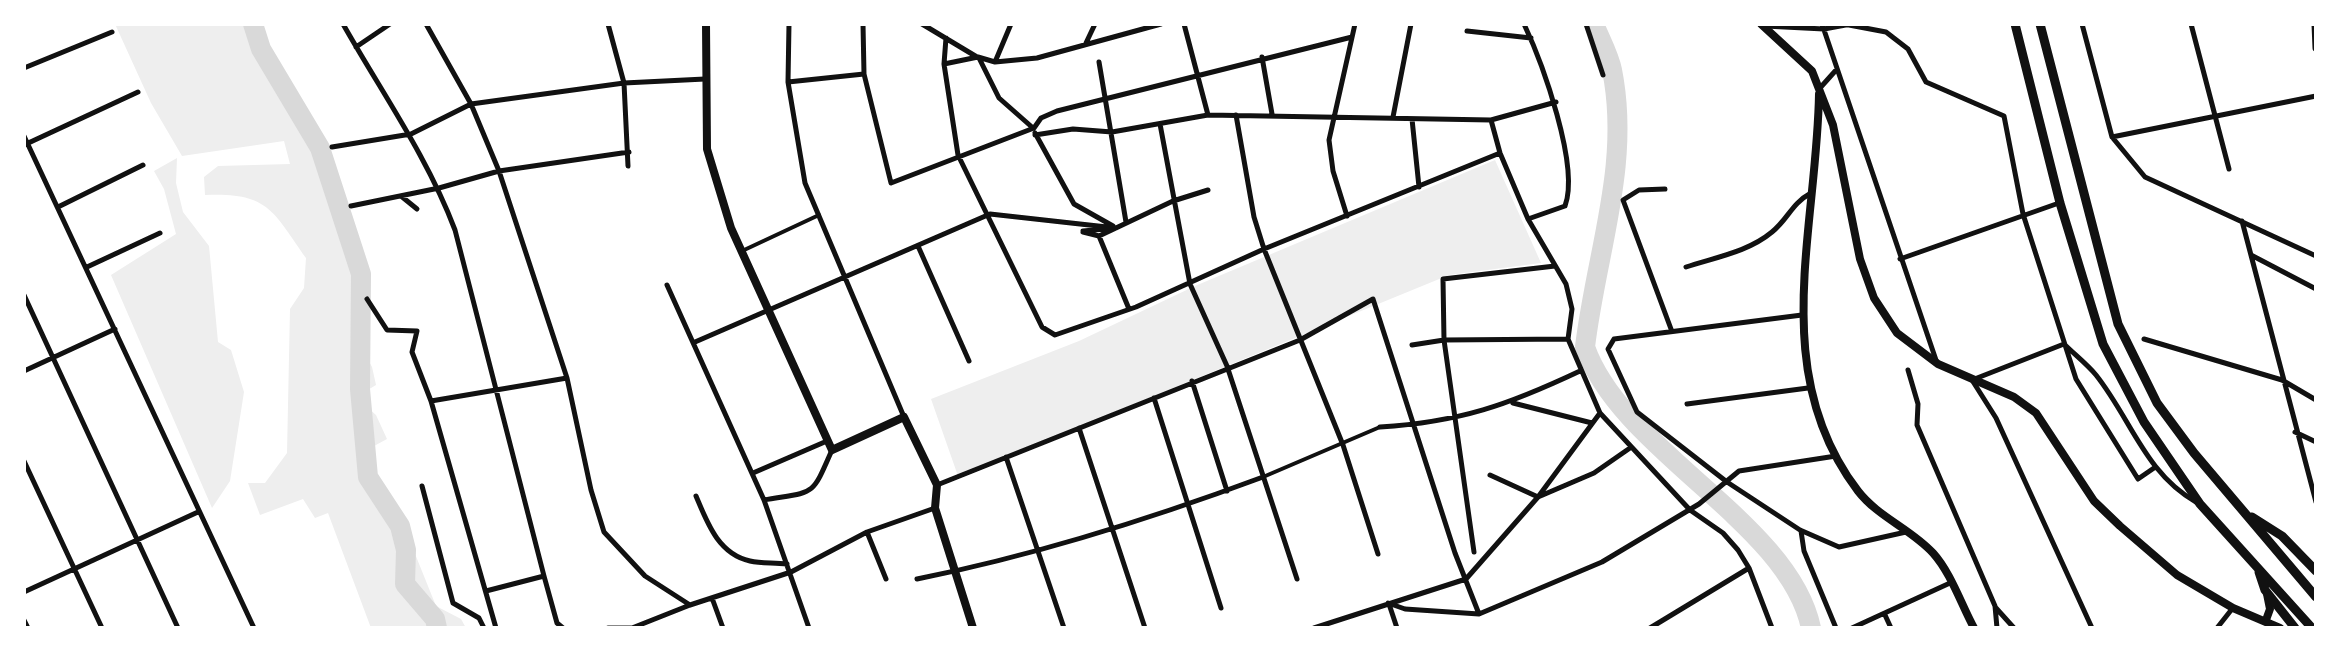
<!DOCTYPE html>
<style>
body{margin:0}
#map{position:relative;width:2340px;height:652px;overflow:hidden;background:#fff;font-family:"DejaVu Sans",sans-serif}
canvas{display:block}
.frame{position:absolute;inset:0;border:26px solid #fff;pointer-events:none}
</style>
<div id="map">
<canvas width="2340" height="652"></canvas>
<div class="frame"></div>
</div>
<script>
const ctx = document.querySelector('canvas').getContext('2d');
ctx.lineJoin = 'round';
function fillPath(path, color) {
  ctx.fillStyle = color;
  ctx.fill(path, 'evenodd');
}
function trace(path, color, width, dash) {
  ctx.strokeStyle = color;
  ctx.lineWidth = width;
  ctx.lineCap = dash ? 'butt' : 'round';
  ctx.setLineDash(dash || []);
  ctx.stroke(path);
}
const green = new Path2D(`
 M 115,24 L 255,24 L 247,29 L 271,75 L 313,132 L 332,203 L 353,263 L 351,327 L 372,367 L 376,385 L 366,391 L 366,406 L 376,415 L 387,439 L 363,452 L 372,476 L 403,524 L 436,606 L 461,619 L 466,628 L 371,628 L 328,513 L 315,518 L 303,499 L 260,515 L 248,483 L 265,483 L 287,453 L 290,309 L 304,288 L 306,258 C 273,211 268,192 205,195 L 204,177 L 218,166 L 290,164 L 284,141 L 182,156 L 151,103 Z
 M 177,158 L 176,183 L 183,212 L 209,246 L 218,342 L 231,350 L 244,392 L 230,481 L 212,508 L 111,275 L 176,234 L 164,189 L 154,171 Z
 M 1495,160 L 1541,263 L 1449,275 L 958,476 L 931,399 L 1079,341 L 1195,286 Z`);
const river = new Path2D(`
 M 253,24 L 261,49 L 320,148 L 361,274 L 360,389 L 368,477 L 400,526 L 406,550 L 405,584 L 435,619 L 437,628
 M 1594,24 C 1600,39 1609,55 1612,70 C 1631,165 1596,253 1585,347 C 1622,452 1789,522 1811,628`);
const pedestrian = new Path2D(`
 M 742,251 L 819,215
 M 1263,477 L 1380,427`);
const minor = new Path2D(`
 M 343,24 C 382,93 427,156 455,230 L 544,576 L 557,623 L 563,628
 M 426,24 L 471,104 L 499,171 L 567,378 L 591,490 L 604,532 L 645,576 L 690,605
 M 608,24 L 624,83 L 628,166
 M 789,24 L 788,82 L 805,183 L 904,417
 M 863,24 L 864,74 L 891,183 L 1034,128
 M 922,24 L 977,57
 M 1184,24 L 1208,115
 M 1524,24 C 1542,62 1580,166 1565,206 L 1528,219
 M 1586,24 L 1603,75
 M 1822,24 L 1937,363
 M 2082,24 L 2112,137 L 2145,177 L 2316,256
 M 2191,24 L 2229,169
 M 1849,25 L 1886,32 L 1908,49 L 1926,82 L 2004,116 L 2023,214 L 2076,379 L 2138,479 L 2154,468
 M 1765,26 L 1824,29 L 1851,24
 M 1467,31 L 1531,38
 M 946,38 L 944,64 L 958,155 L 1042,327 L 1055,335 L 1136,307 L 1264,249 L 1500,153
 M 1086,43 L 1095,24
 M 356,47 L 390,24
 M 1262,57 L 1272,114
 M 979,58 L 999,98 L 1033,128
 M 995,62 L 1011,24
 M 1099,62 L 1126,222
 M 944,64 L 978,57 L 995,62 L 1037,58 L 1161,24
 M 24,68 L 112,32
 M 788,82 L 864,74
 M 1820,88 L 1837,69
 M 1236,115 L 1254,217 L 1264,249 L 1343,445 L 1378,554
 M 1393,117 L 1411,24
 M 1412,119 L 1419,187
 M 1491,120 L 1500,153 L 1528,219 L 1566,284 L 1572,309 L 1568,339 L 1600,413 L 1690,510 L 1723,533 L 1738,550 L 1749,568 L 1772,628
 M 1160,124 L 1190,284 L 1227,366 L 1297,579
 M 1034,128 L 1041,118 L 1057,111 L 1352,37
 M 1035,133 L 1074,204 L 1113,226
 M 1035,135 L 1073,129 L 1112,132 L 1208,115 L 1491,120 L 1556,102
 M 24,136 L 254,628
 M 2112,137 L 2316,96
 M 24,145 L 138,92
 M 332,147 L 411,134 L 471,104 L 624,83 L 705,79
 M 1665,189 L 1639,190 L 1623,200 L 1671,329
 M 401,196 L 417,209
 M 351,206 L 439,188 L 499,171 L 629,152
 M 58,207 L 143,165
 M 1347,216 L 1333,171 L 1329,140 L 1355,24
 M 2242,221 L 2316,502
 M 1083,231 L 1105,229
 M 1083,232 L 1099,236 L 1173,201 L 1208,190
 M 1099,236 L 1129,309
 M 918,246 L 969,361
 M 2251,255 L 2316,289
 M 1900,259 L 2059,203
 M 87,267 L 160,233
 M 1686,267 C 1716,257 1748,252 1772,232 C 1789,218 1791,204 1811,193
 M 667,285 L 764,500 L 809,628
 M 24,295 L 178,628
 M 367,299 L 387,330 L 417,331 L 412,352 L 431,401 L 496,628
 M 1802,315 L 1614,339 L 1608,349 L 1637,412 L 1727,482 L 1800,530 L 1839,547 L 1906,532
 M 2144,339 L 2282,380 L 2316,400
 M 695,342 L 990,214 L 1116,228
 M 1412,345 L 1444,340 L 1568,339
 M 1908,370 L 1918,404 L 1917,425 L 1995,606 L 1997,628
 M 24,371 L 115,329
 M 1192,381 L 1227,491
 M 1154,398 L 1221,608
 M 431,401 L 567,378
 M 1513,403 L 1592,423
 M 1687,404 L 1808,388
 M 1380,427 C 1460,422 1508,405 1580,371
 M 1079,428 L 1145,628
 M 2295,432 L 2316,442
 M 1006,457 L 1064,628
 M 24,461 L 102,628
 M 753,473 L 827,441
 M 1490,475 L 1538,497 L 1594,473 L 1630,448
 M 937,485 L 1300,340 L 1373,299 L 1455,553 L 1479,614
 M 422,486 L 453,603 L 479,618 L 484,628
 M 696,496 C 707,522 718,554 750,561 C 762,564 775,562 787,564
 M 764,500 C 816,491 811,498 832,450
 M 1801,531 L 1804,551 L 1836,628
 M 867,532 L 886,579
 M 1474,552 L 1444,340 L 1443,279 L 1555,266
 M 917,579 C 1032,556 1153,518 1263,477
 M 486,591 L 544,576
 M 24,592 L 198,512
 M 712,598 L 723,628
 M 1388,603 L 1405,609 L 1479,614 L 1602,562 L 1699,504 L 1739,471 L 1836,456
 M 1389,604 L 1397,628
 M 1996,608 L 2014,628
 M 1885,615 L 1891,628
 M 24,620 L 28,628
 M 608,628 L 633,628
 M 632,628 L 690,605 L 791,572 L 867,532 L 935,508
 M 1314,628 L 1466,579 L 1538,497 L 1600,413
 M 1650,628 L 1749,568
 M 1852,628 L 1950,583
 M 2092,628 L 1996,418 L 1972,380 L 2064,344 C 2074,354 2087,364 2096,375 C 2131,419 2145,473 2196,502
 M 2217,628 L 2232,609`);
const tertiary = new Path2D(`
 M 2315,24 L 2316,48`);
const secondary = new Path2D(`
 M 706,24 L 707,149 L 731,228 L 832,450 L 904,417 L 937,485 L 935,508 L 973,628
 M 1761,24 L 1812,71 L 1833,125 L 1860,259 L 1874,298 L 1897,333 L 1938,364 L 2014,397 L 2036,413 L 2094,501 L 2120,526 L 2177,575 L 2233,608 L 2280,628
 M 1819,94 C 1817,229 1767,372 1858,491 C 1878,517 1911,529 1933,553 C 1951,573 1961,604 1974,628
 M 2266,620 L 2270,609 L 2267,594`);
const trunk = new Path2D(`
 M 2015,24 L 2060,203 L 2103,344 L 2144,422 L 2200,504 L 2312,628
 M 2040,24 L 2118,324 L 2157,403 L 2194,453 L 2316,597
 M 2252,517 L 2282,536 L 2316,571
 M 2259,572 L 2265,590 L 2295,628`);
fillPath(green, '#eee');
trace(river, '#d9d9d9', 20);
trace(pedestrian, '#111', 4);
trace(minor, '#111', 5);
trace(tertiary, '#111', 7);
trace(secondary, '#111', 8);
trace(trunk, '#111', 9);
</script>
